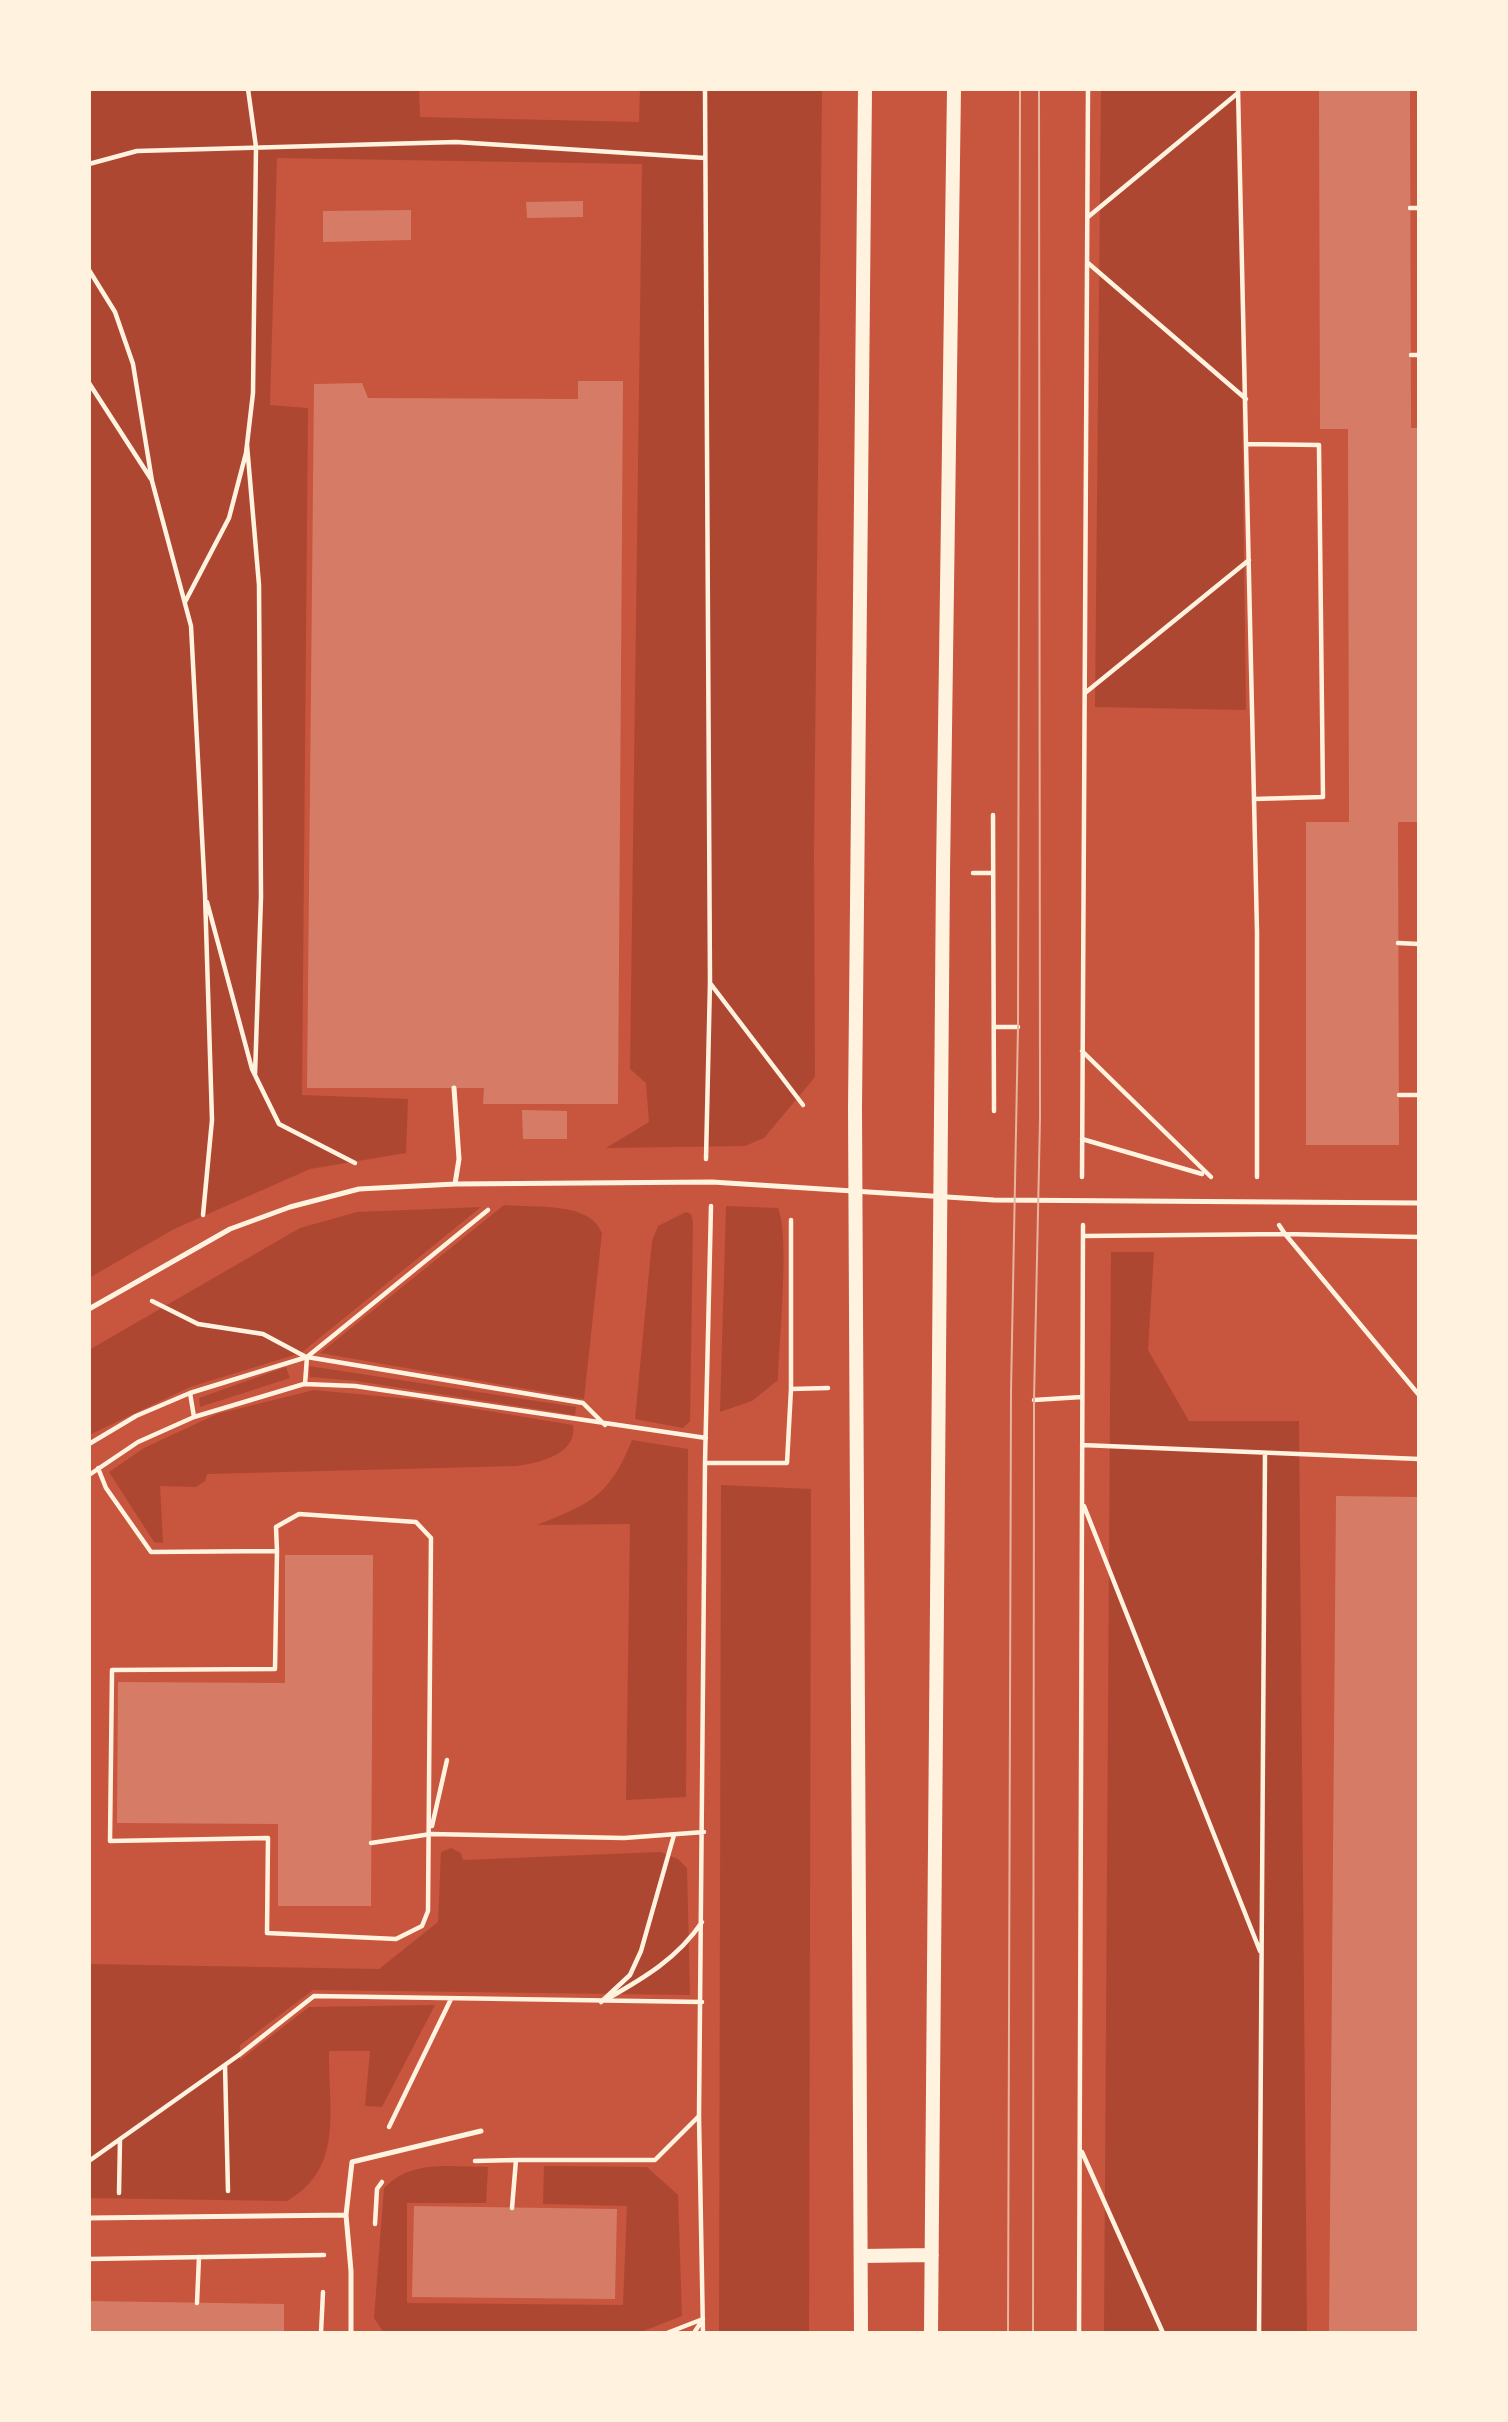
<!DOCTYPE html>
<style>
body{margin:0}
#map{position:relative;width:1508px;height:2422px;overflow:hidden;background:#c8553d;font-family:Lato,sans-serif}
canvas{display:block}
.frame{position:absolute;inset:0;border:91px solid #fff3e0;pointer-events:none}
</style>
<div id="map">
<canvas width="1508" height="2422"></canvas>
<div class="frame"></div>
</div>
<script>
const ctx = document.querySelector('canvas').getContext('2d');
ctx.lineJoin = 'round';
function fillPath(path, color) {
  ctx.fillStyle = color;
  ctx.fill(path, 'evenodd');
}
function trace(path, color, width, dash) {
  ctx.strokeStyle = color;
  ctx.lineWidth = width;
  ctx.lineCap = dash ? 'butt' : 'round';
  ctx.setLineDash(dash || []);
  ctx.stroke(path);
}
const green = new Path2D(`
 M 89,89 L 419,89 L 420,117 L 639,122 L 640,89 L 822,89 L 814,851 L 815,1077 L 764,1138 L 745,1146 L 606,1148 L 649,1122 L 646,1083 L 630,1069 L 642,164 L 277,158 L 270,405 L 308,408 L 302,1095 L 408,1099 L 406,1153 L 310,1169 L 174,1229 L 89,1278 Z
 M 1101,89 L 1238,89 L 1246,710 L 1095,707 Z
 M 504,1205 C 533,1208 590,1201 602,1233 L 584,1399 L 320,1353 Z
 M 726,1206 L 778,1208 C 790,1235 779,1344 778,1380 L 752,1401 L 720,1412 Z
 M 481,1207 L 301,1353 L 190,1387 L 89,1435 L 89,1350 L 300,1228 L 357,1212 Z
 M 686,1212 L 691,1214 L 693,1223 L 690,1421 L 683,1428 L 635,1419 L 652,1241 L 658,1226 Z
 M 1111,1252 L 1154,1252 L 1148,1350 L 1189,1421 L 1299,1421 L 1307,2333 L 1104,2333 Z
 M 309,1366 L 576,1407 L 575,1415 L 356,1381 L 310,1377 Z
 M 286,1367 L 290,1378 L 200,1407 L 199,1398 Z
 M 314,1390 L 421,1400 L 573,1425 C 578,1454 539,1463 517,1466 L 207,1474 L 205,1481 L 196,1487 L 160,1486 L 163,1543 L 154,1542 L 109,1472 L 144,1448 L 217,1414 Z
 M 632,1440 L 688,1449 L 686,1797 L 626,1800 L 630,1524 L 537,1525 C 591,1504 610,1495 632,1440 Z
 M 721,1485 L 811,1489 L 809,2333 L 719,2333 Z
 M 451,1848 L 461,1853 L 463,1860 L 660,1852 L 678,1859 L 687,1868 L 690,1995 L 313,1990 L 240,2045 L 240,2060 L 309,2007 L 435,2005 L 382,2107 L 365,2106 L 370,2051 L 329,2051 C 328,2109 345,2168 287,2201 L 89,2198 L 89,1964 L 379,1969 L 438,1922 L 441,1852 Z
 M 544,2166 L 647,2167 L 678,2195 L 682,2316 L 638,2333 L 384,2333 L 374,2318 L 384,2188 C 412,2159 451,2167 488,2167 L 486,2203 L 407,2203 L 407,2303 L 623,2305 L 627,2206 L 543,2204 Z`);
const building = new Path2D(`
 M 1319,89 L 1410,89 L 1411,428 L 1419,428 L 1419,822 L 1398,822 L 1399,1145 L 1306,1145 L 1306,822 L 1349,822 L 1348,429 L 1320,429 Z
 M 583,201 L 583,217 L 527,218 L 526,202 Z
 M 411,210 L 411,240 L 323,242 L 323,211 Z
 M 578,381 L 623,381 L 618,1104 L 483,1104 L 484,1088 L 307,1088 L 314,384 L 362,383 L 368,398 L 578,399 Z
 M 522,1110 L 567,1111 L 567,1139 L 523,1139 Z
 M 1336,1496 L 1419,1497 L 1418,2333 L 1329,2333 Z
 M 285,1555 L 373,1555 L 371,1906 L 278,1906 L 278,1824 L 117,1823 L 118,1682 L 285,1683 Z
 M 414,2206 L 617,2209 L 615,2299 L 412,2297 Z
 M 89,2301 L 284,2304 L 284,2333 L 89,2333 Z`);
const path = new Path2D(`
 M 705,89 L 710,982 L 706,1159
 M 1238,89 L 1257,932 L 1257,1177
 M 89,164 L 137,151 L 456,142 L 705,158
 M 1410,208 L 1419,208
 M 1088,217 L 1238,93
 M 1088,263 L 1246,399
 M 89,270 L 115,312 L 133,364 L 152,481 L 191,626 L 205,894 L 212,1120 L 203,1215
 M 1411,355 L 1419,355
 M 89,383 L 151,479
 M 1246,444 L 1319,445 L 1319,448 L 1323,797 L 1254,799
 M 247,445 L 259,585 L 261,897 L 255,1075
 M 185,602 L 229,518 L 246,453 L 253,393 L 256,147 L 248,89
 M 1085,693 L 1249,560
 M 993,815 L 994,1111
 M 973,873 L 993,873
 M 207,902 L 252,1069 L 279,1124 L 355,1163
 M 1398,943 L 1419,944
 M 710,983 L 803,1105
 M 994,1027 L 1018,1027
 M 1082,1051 L 1211,1177
 M 1399,1095 L 1419,1095
 M 1082,1139 L 1202,1174
 M 1082,1177 L 1088,89
 M 1279,1225 L 1285,1234 L 1419,1237
 M 1083,1236 L 1285,1234 L 1419,1395
 M 152,1301 L 198,1324 L 263,1334 L 306,1357
 M 305,1384 L 307,1357 L 488,1210
 M 791,1389 L 828,1388
 M 190,1393 L 307,1357 L 583,1403 L 605,1425
 M 1034,1400 L 1082,1397
 M 89,1444 L 136,1416 L 190,1393 L 194,1417
 M 1082,1445 L 1419,1459
 M 705,1463 L 787,1463 L 791,1389 L 791,1220
 M 98,1468 L 106,1488 L 151,1552 L 277,1551 L 276,1527 L 299,1514 L 416,1522 L 431,1538 L 428,1911 L 422,1926 L 396,1939 L 267,1933 L 268,1838 L 110,1841 L 112,1670 L 275,1669 L 277,1551
 M 89,1475 L 138,1442 L 194,1417 L 304,1384 L 355,1386 L 706,1438
 M 1084,1506 L 1260,1951
 M 432,1826 L 447,1760
 M 371,1843 L 431,1834 L 624,1838 L 704,1832
 M 607,1999 C 644,1978 678,1958 702,1922
 M 601,2002 L 630,1975 L 641,1951 L 674,1835
 M 225,2065 L 228,2191
 M 389,2127 L 451,1999
 M 1082,2152 L 1163,2333
 M 89,2161 L 239,2055 L 314,1996 L 702,2002
 M 475,2161 L 516,2160
 M 119,2193 L 120,2140
 M 512,2208 L 516,2160 L 655,2160 L 698,2117
 M 375,2224 L 377,2189 L 382,2182
 M 89,2259 L 324,2255
 M 197,2303 L 199,2257
 M 321,2333 L 323,2292
 M 667,2333 L 703,2319 L 694,2333
 M 703,2333 L 699,2116 L 705,1463 L 711,1206
 M 1079,2333 L 1083,1225
 M 1259,2333 L 1265,1453`);
const service = new Path2D(`
 M 454,1088 L 459,1159 L 455,1184
 M 89,1309 L 230,1229 L 290,1207 L 359,1189 L 455,1184 L 712,1182 L 994,1200 L 1419,1203
 M 89,2218 L 346,2215
 M 351,2333 L 351,2271 L 346,2215 L 352,2162 L 481,2131`);
const secondary = new Path2D(`
 M 862,2256 L 932,2255
 M 861,2333 L 855,1107 L 865,89
 M 931,2333 L 943,872 L 954,89`);
const tram = new Path2D(`
 M 1008,2333 L 1011,1391 L 1018,1027 L 1020,89
 M 1033,2333 L 1034,1400 L 1040,1118 L 1039,89`);
fillPath(green, '#ae4732');
fillPath(building, '#d67c66');
trace(path, '#fff3e0', 4.5);
trace(service, '#fff3e0', 5);
trace(secondary, '#fff3e0', 14);
trace(tram, '#e9b49f', 2);
</script>
